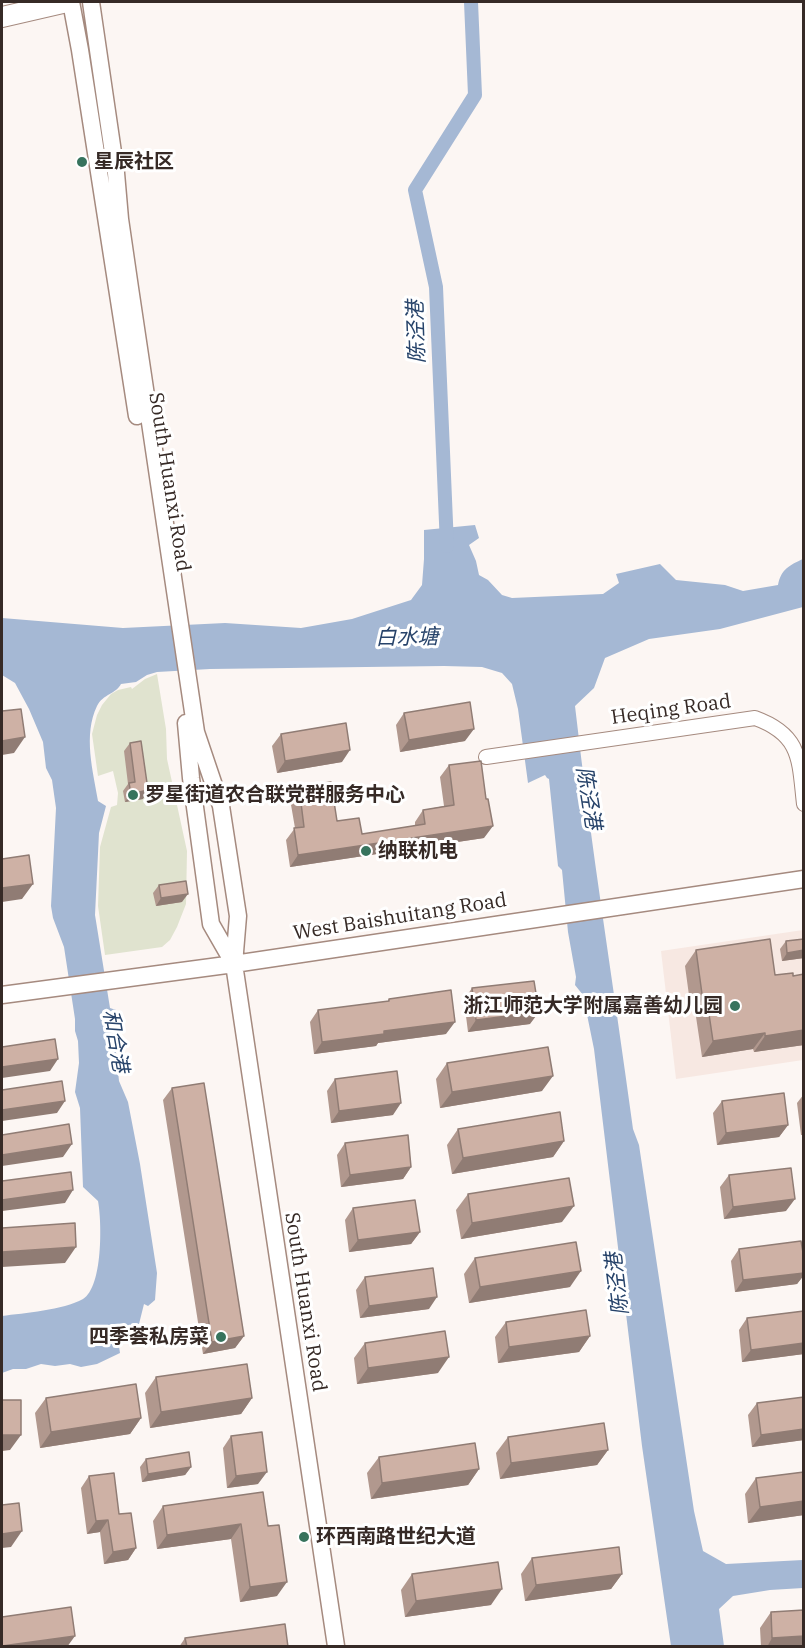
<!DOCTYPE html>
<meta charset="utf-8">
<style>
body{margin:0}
#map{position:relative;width:805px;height:1648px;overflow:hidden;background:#fcf6f3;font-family:"IBM Plex Serif",serif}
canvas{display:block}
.frame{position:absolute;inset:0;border:3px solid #362a26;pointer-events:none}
</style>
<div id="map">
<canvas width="805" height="1648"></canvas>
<div class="frame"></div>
</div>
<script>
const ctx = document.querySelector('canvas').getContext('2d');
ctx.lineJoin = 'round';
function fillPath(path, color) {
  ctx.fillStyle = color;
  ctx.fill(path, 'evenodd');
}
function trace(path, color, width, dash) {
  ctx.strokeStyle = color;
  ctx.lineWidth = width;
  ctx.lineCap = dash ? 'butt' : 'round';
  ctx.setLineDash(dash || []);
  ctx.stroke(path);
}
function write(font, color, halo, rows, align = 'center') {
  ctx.font = font + ' "IBM Plex Serif","Noto Sans SC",serif';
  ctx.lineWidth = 6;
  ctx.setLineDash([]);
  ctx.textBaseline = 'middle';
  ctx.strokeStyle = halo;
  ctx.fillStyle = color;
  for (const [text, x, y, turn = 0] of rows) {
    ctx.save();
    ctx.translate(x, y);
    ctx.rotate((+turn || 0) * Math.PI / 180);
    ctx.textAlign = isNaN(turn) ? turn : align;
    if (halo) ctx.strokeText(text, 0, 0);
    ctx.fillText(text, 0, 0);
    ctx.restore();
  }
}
const built = new Path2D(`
 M 803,930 L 803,1060 L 676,1079 L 661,951 Z`);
const green = new Path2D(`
 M 157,674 L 166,729 L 167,759 L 187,851 L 186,904 L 177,927 L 170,940 L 162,947 L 105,955 L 98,906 L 100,847 L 111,807 L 117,805 L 118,793 L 113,771 L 98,776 L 92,734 L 97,715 L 102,705 L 111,694 L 118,690 L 131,687 L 132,689 L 145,679 Z`);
const water = new Path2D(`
 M 475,525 L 479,538 L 469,545 L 476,561 L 479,575 L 488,580 L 502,595 L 512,598 L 603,594 L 619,583 L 616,574 L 660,564 L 676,580 L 725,585 L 743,591 L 778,585 C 781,569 790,565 803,559 L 803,607 L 720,629 L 649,639 L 605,658 L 594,688 L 575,706 C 591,847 614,988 633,1129 L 639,1145 L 694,1511 L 703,1551 L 726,1564 L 803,1560 L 803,1588 L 770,1590 L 733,1596 L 719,1609 L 724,1646 L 671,1646 L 642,1446 L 594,1049 L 583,995 L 575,985 L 576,977 L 568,932 L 562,870 L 558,866 L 549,779 L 547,778 L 545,775 L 528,783 L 518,709 L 512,684 L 502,673 L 482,667 L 444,666 L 210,669 L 157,672 L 147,675 L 136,682 L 121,684 C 116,694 103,694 97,706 C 83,735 93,771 98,801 L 106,806 L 99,833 L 95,915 L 110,1008 L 116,1010 L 118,1028 L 116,1052 L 119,1081 L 128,1102 L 140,1164 L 157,1273 L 155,1300 L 148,1306 L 144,1304 L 139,1324 L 137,1324 L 128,1339 L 119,1346 L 120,1353 L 97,1364 L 81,1367 L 70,1364 L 55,1366 L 41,1364 L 26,1369 L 13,1369 L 2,1373 L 2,1316 C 24,1313 63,1310 83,1299 C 103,1287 102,1222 98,1201 L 83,1187 L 80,1108 L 75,1092 L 79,1063 L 78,1041 L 75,1031 L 75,1019 L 64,947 L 53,918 L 51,906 L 56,808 L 52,780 L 46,768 L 43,742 L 29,709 L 15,683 L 2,675 L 2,618 L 123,628 L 225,623 L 301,628 L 352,619 L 411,600 L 422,585 L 424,559 L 424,530 Z`);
const canal = new Path2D(`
 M 447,546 L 436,287 L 415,190 L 475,95 L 471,2`);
const minor = new Path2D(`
 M 486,757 L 755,718 C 802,735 799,761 804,804`);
const tertiary = new Path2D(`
 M 71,2 L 80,50 L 137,416
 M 91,2 L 116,173 L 120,219 L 130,288 L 196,732 L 221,806 L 238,916 L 234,964 L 336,1646
 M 186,723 L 191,778 L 211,924 L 234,964
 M 2,995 L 234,964 L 804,879`);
const secondary = new Path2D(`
 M 2,17 L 67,2`);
const wall = new Path2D(`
 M 404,713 L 465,741 L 400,752 L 396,725 Z
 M 281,734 L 342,762 L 277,773 L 272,746 Z
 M 130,743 L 143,799 L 125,802 L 123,791 L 128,784 L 124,751 Z
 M 449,765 L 484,838 L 290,867 L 286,840 L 295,828 L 290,799 L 299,787 L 337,821 L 362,834 L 415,826 L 415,822 L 423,810 L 444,806 L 440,777 Z
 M 159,885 L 182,902 L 156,906 L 153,893 Z
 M 804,939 L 804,958 L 782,961 L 780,949 L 786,941 Z
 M 696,950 L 775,975 L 793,976 L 804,974 L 804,1045 L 754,1052 L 753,1049 L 702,1057 L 695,1010 L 691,1010 L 685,966 Z
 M 472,988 L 530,1024 L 468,1032 L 464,1000 Z
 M 389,999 L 446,1034 L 378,1043 L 376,1046 L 314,1054 L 310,1022 L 318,1010 L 387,1002 Z
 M 447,1063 L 542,1091 L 440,1108 L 436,1079 Z
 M 335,1079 L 393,1115 L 331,1123 L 327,1091 Z
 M 172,1088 L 244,1336 L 235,1348 L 203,1354 L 163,1100 Z
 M 804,1094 L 804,1135 L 801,1135 L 797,1103 Z
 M 722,1101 L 788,1125 L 779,1137 L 717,1145 L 713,1113 Z
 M 458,1129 L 564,1141 L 553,1157 L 452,1174 L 447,1145 Z
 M 345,1143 L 411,1167 L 403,1179 L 341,1187 L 337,1155 Z
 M 729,1175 L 786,1211 L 724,1219 L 720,1187 Z
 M 468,1194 L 562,1222 L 461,1239 L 456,1210 Z
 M 353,1208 L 420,1232 L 411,1244 L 349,1252 L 345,1220 Z
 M 739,1249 L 804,1258 L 804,1275 L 797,1284 L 735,1292 L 731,1261 Z
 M 475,1258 L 570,1287 L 469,1303 L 464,1274 Z
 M 365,1277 L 429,1309 L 360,1318 L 356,1290 Z
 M 804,1311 L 804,1354 L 742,1362 L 739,1330 L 747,1318 Z
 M 506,1322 L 590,1336 L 579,1352 L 498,1363 L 495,1337 Z
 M 365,1343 L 438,1373 L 357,1384 L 354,1358 Z
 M 156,1377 L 252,1398 L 241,1414 L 150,1428 L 145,1393 Z
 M 804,1397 L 804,1440 L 752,1447 L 748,1415 L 757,1403 Z
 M 46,1398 L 141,1418 L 130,1434 L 40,1448 L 35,1413 Z
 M 231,1436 L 258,1484 L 227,1488 L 223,1448 Z
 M 508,1437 L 608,1450 L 597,1465 L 500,1479 L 496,1453 Z
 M 379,1457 L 479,1469 L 468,1485 L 371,1499 L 367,1473 Z
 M 146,1459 L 191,1467 L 185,1475 L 142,1482 L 140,1467 Z
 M 804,1472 L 804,1515 L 748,1523 L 745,1494 L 756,1478 Z
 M 89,1476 L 119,1514 L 136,1548 L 128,1560 L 104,1564 L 100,1532 L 87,1534 L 81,1488 Z
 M 163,1506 L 268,1526 L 277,1596 L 240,1602 L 231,1539 L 157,1549 L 153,1521 Z
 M 532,1558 L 622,1574 L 611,1589 L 525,1601 L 521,1574 Z
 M 412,1574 L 491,1605 L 405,1617 L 401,1590 Z
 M 771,1612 L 804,1647 L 761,1647 L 760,1628 Z
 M 185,1638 L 288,1647 L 179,1647 Z`);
const shadedWall = new Path2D(`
 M 474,729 L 465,741 L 400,752 L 409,740 Z
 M 25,737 L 14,753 L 2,755 L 2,741 Z
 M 350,750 L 342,762 L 277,773 L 285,761 Z
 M 148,790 L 143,799 L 125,802 L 131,794 Z
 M 493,826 L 484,838 L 290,867 L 298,855 Z
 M 33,884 L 22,899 L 2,902 L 2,888 Z
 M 188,894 L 182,902 L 156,906 L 161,898 Z
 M 804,950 L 804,958 L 782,961 L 787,953 Z
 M 702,994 L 706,994 L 695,1010 L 691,1010 Z
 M 539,1012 L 530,1024 L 468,1032 L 476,1020 Z
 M 455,1022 L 446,1034 L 378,1043 L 376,1046 L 314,1054 L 322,1042 L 384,1031 Z
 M 804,1030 L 804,1045 L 754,1052 L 765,1036 Z
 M 765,1033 L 753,1049 L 702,1057 L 713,1041 Z
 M 58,1059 L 50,1071 L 2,1078 L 2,1067 Z
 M 553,1076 L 542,1091 L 440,1108 L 452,1092 Z
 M 65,1101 L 57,1113 L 2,1121 L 2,1110 Z
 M 401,1103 L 393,1115 L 331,1123 L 339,1111 Z
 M 788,1125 L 779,1137 L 717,1145 L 726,1133 Z
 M 564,1141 L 553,1157 L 452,1174 L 463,1158 Z
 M 72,1144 L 63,1157 L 2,1166 L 2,1155 Z
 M 411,1167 L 403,1179 L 341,1187 L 350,1175 Z
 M 73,1190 L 65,1203 L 2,1211 L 2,1200 Z
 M 795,1199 L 786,1211 L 724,1219 L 733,1207 Z
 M 574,1206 L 562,1222 L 461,1239 L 472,1223 Z
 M 420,1232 L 411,1244 L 349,1252 L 358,1240 Z
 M 76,1247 L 65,1263 L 2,1267 L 2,1252 Z
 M 581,1271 L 570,1287 L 469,1303 L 480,1287 Z
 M 804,1273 L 804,1275 L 797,1284 L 735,1292 L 743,1280 Z
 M 437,1297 L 429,1309 L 360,1318 L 369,1306 Z
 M 244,1336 L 235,1348 L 203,1354 L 212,1342 Z
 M 590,1336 L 579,1352 L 498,1363 L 509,1347 Z
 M 804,1343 L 804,1354 L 742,1362 L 751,1350 Z
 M 449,1357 L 438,1373 L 357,1384 L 368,1368 Z
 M 252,1398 L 241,1414 L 150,1428 L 161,1412 Z
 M 141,1418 L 130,1434 L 40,1448 L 51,1432 Z
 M 804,1429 L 804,1440 L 752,1447 L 761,1435 Z
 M 2,1435 L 21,1435 L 10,1450 L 2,1451 Z
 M 608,1450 L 597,1465 L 500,1479 L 511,1463 Z
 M 191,1467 L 185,1475 L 142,1482 L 148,1474 Z
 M 479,1469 L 468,1485 L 371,1499 L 382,1483 Z
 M 267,1472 L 258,1484 L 227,1488 L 236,1476 Z
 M 804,1501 L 804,1515 L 748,1523 L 760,1507 Z
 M 108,1520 L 100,1532 L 87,1534 L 96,1521 Z
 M 241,1524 L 231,1539 L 157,1549 L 167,1535 Z
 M 22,1531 L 11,1547 L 2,1548 L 2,1534 Z
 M 136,1548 L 128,1560 L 104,1564 L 113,1552 Z
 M 622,1574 L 611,1589 L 525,1601 L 536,1585 Z
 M 287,1582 L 277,1596 L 240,1602 L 250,1587 Z
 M 502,1589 L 491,1605 L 405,1617 L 416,1601 Z
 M 75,1636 L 67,1647 L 2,1647 L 2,1646 Z
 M 804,1636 L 804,1647 L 767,1647 L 772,1638 Z`);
const building = new Path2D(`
 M 470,702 L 474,729 L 409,740 L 404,713 Z
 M 21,709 L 25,737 L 2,741 L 2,711 Z
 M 346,723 L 350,750 L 285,761 L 281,734 Z
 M 141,741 L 148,790 L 131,794 L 129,783 L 135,782 L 130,743 Z
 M 481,761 L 486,799 L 488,799 L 493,826 L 298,855 L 294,828 L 304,827 L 299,787 L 331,782 L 337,821 L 359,818 L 362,834 L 425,824 L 423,810 L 454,805 L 449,765 Z
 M 29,855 L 33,884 L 2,888 L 2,859 Z
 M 186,881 L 188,894 L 161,898 L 159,885 Z
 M 770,939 L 775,975 L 793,973 L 793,976 L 804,974 L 804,1030 L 765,1036 L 765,1033 L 713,1041 L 706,994 L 702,994 L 696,950 Z
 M 804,939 L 804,950 L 787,953 L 786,941 Z
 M 534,981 L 539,1012 L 476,1020 L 472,988 Z
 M 451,990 L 455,1022 L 384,1031 L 384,1034 L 322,1042 L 318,1010 L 389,1001 L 389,999 Z
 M 55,1039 L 58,1059 L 2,1067 L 2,1047 Z
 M 548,1047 L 553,1076 L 452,1092 L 447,1063 Z
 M 397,1071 L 401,1103 L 339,1111 L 335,1079 Z
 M 62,1081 L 65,1101 L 2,1110 L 2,1090 Z
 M 204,1083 L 244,1336 L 212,1342 L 172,1088 Z
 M 784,1093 L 788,1125 L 726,1133 L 722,1101 Z
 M 560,1112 L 564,1141 L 463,1158 L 458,1129 Z
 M 69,1124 L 72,1144 L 2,1155 L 2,1135 Z
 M 408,1135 L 411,1167 L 350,1175 L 345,1143 Z
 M 791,1168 L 795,1199 L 733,1207 L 729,1175 Z
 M 71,1172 L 73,1190 L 2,1200 L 2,1181 Z
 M 569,1178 L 574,1206 L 472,1223 L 468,1194 Z
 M 415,1200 L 420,1232 L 358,1240 L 353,1208 Z
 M 75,1223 L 76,1247 L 2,1252 L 2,1228 Z
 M 801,1241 L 804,1258 L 804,1273 L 743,1280 L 739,1249 Z
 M 576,1242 L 581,1271 L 480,1287 L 475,1258 Z
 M 433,1268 L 437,1297 L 369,1306 L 365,1277 Z
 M 586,1310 L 590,1336 L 509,1347 L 506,1322 Z
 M 804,1311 L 804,1343 L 751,1350 L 747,1318 Z
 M 445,1331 L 449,1357 L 368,1368 L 365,1343 Z
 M 247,1364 L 252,1398 L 161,1412 L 156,1377 Z
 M 136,1384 L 141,1418 L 51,1432 L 46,1398 Z
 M 804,1397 L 804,1429 L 761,1435 L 757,1403 Z
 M 2,1400 L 21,1400 L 21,1435 L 2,1435 Z
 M 604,1423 L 608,1450 L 511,1463 L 508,1437 Z
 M 262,1432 L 267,1472 L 236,1476 L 231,1436 Z
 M 475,1443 L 479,1469 L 382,1483 L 379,1457 Z
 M 189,1452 L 191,1467 L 148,1474 L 146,1459 Z
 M 804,1472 L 804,1501 L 760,1507 L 756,1478 Z
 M 114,1473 L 119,1514 L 131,1513 L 136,1548 L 113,1552 L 108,1520 L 96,1521 L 89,1476 Z
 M 263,1492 L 268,1526 L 279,1525 L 287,1582 L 250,1587 L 241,1524 L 167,1535 L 163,1506 Z
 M 19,1503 L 22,1531 L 2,1534 L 2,1505 Z
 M 619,1547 L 622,1574 L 536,1585 L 532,1558 Z
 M 498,1562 L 502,1589 L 416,1601 L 412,1574 Z
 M 71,1607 L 75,1636 L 2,1646 L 2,1617 Z
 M 804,1610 L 804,1636 L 772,1638 L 771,1612 Z
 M 285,1624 L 288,1647 L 187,1647 L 185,1638 Z`);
const markers = [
 [82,162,6,"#37735d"],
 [133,795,6,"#37735d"],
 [366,851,6,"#37735d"],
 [735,1006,6,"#37735d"],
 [221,1337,6,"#37735d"],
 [304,1537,6,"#37735d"]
];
const poiNames = [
 ["星辰社区",94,162],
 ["罗星街道农合联党群服务中心",145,795],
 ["纳联机电",378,851],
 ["浙江师范大学附属嘉善幼儿园",723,1006,"right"],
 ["四季荟私房菜",209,1337,"right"],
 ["环西南路世纪大道",316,1537]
];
const streetNames = [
 ["South Huanxi Road",169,482,81],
 ["Heqing Road",671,710,-8],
 ["West Baishuitang Road",400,917,-9],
 ["South Huanxi Road",305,1302,81]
];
const waterNames = [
 ["陈泾港",417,332,-92],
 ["白水塘",407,638,-1],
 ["陈泾港",588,798,81],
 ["和合港",115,1041,80],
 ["陈泾港",618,1284,-97]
];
fillPath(built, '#f7e8e2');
fillPath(green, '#e0e3cf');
fillPath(water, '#a5b8d4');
trace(canal, '#a5b8d4', 14);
trace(minor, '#a58a7f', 16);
trace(tertiary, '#a58a7f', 19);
trace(secondary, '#a58a7f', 22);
trace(minor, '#fff', 14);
trace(tertiary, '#fff', 16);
trace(secondary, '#fff', 20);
fillPath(wall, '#b1988e');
fillPath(shadedWall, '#907c74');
fillPath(building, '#ceb1a5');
trace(building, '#907c74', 1.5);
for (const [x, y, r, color] of markers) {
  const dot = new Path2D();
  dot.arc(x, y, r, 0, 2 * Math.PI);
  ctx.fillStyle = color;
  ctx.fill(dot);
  trace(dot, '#fff', 2);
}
write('bold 20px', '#362a26', '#fff', poiNames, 'left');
write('20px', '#362a26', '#fff', streetNames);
write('italic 21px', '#27436a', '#fff', waterNames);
</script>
